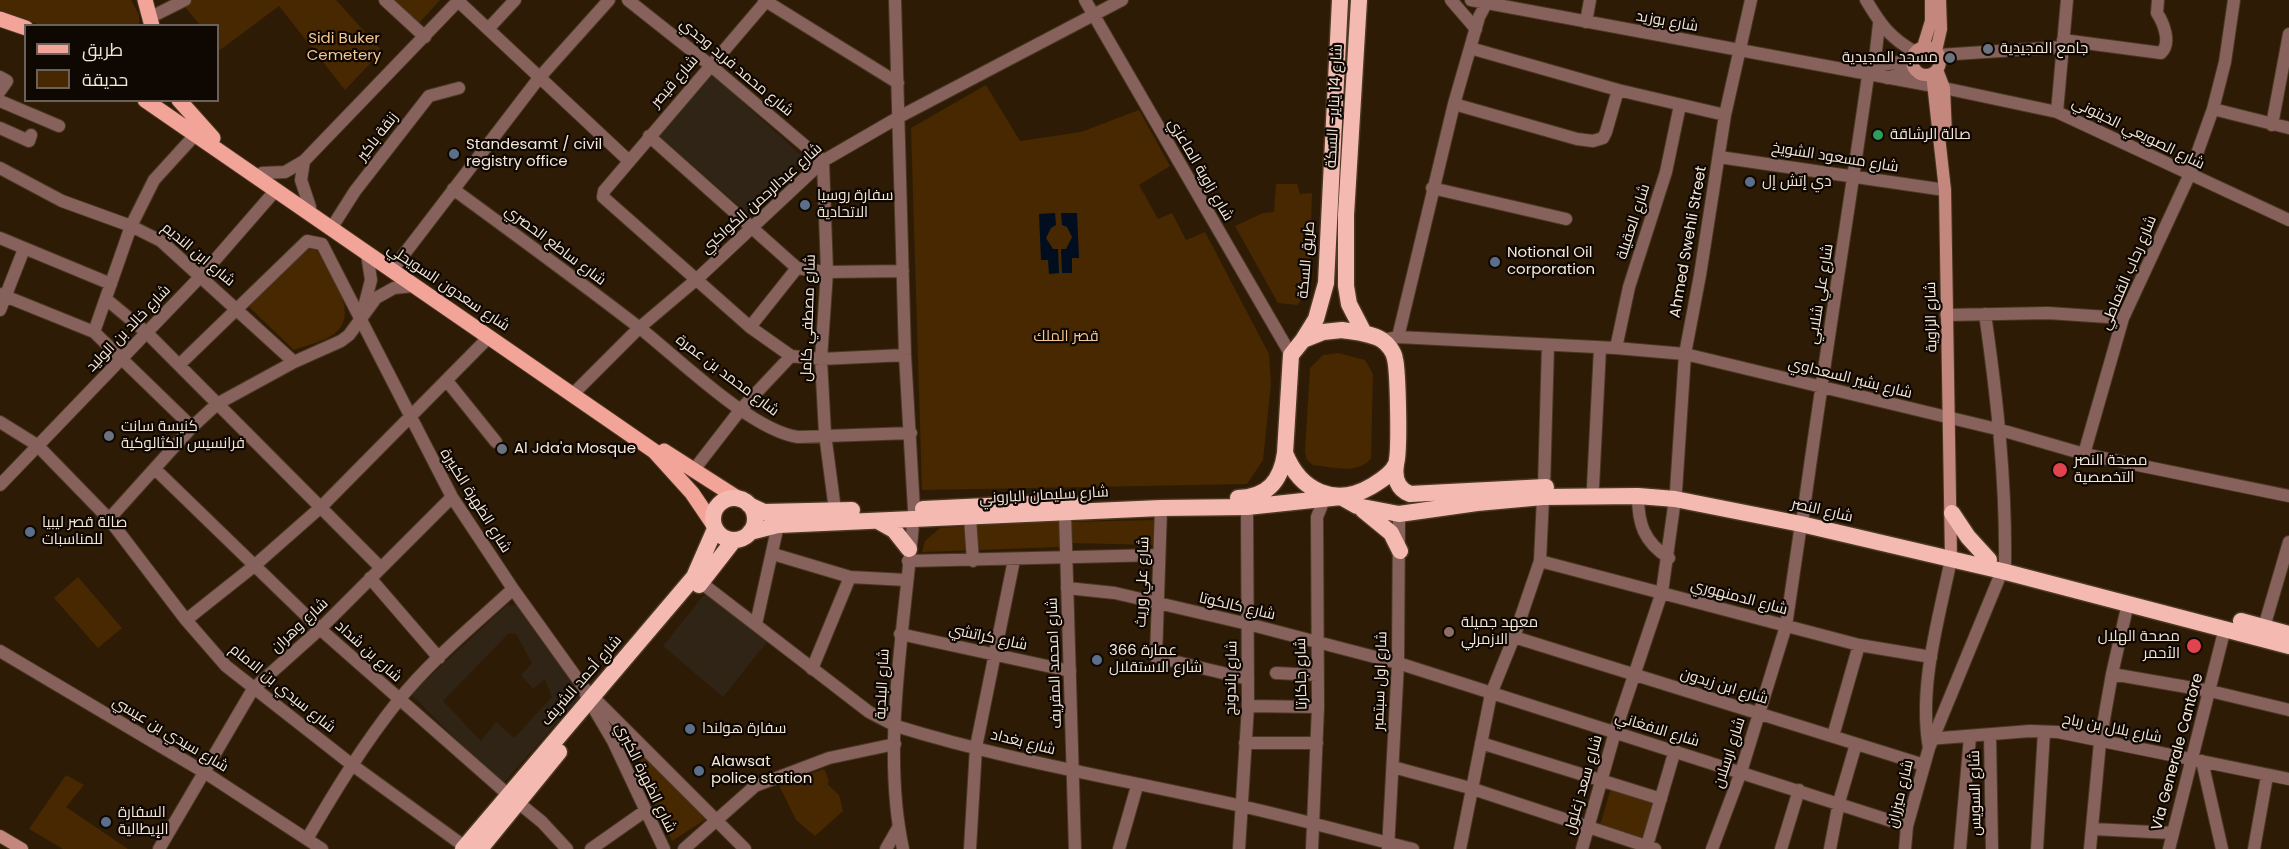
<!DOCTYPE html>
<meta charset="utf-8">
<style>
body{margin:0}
#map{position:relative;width:2289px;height:849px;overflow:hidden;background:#2e1b05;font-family:Poppins,Cairo,sans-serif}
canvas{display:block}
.legend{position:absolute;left:24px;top:24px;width:195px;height:78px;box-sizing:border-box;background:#0f0802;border:2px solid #6b6158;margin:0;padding:8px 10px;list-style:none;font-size:18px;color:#f4e7da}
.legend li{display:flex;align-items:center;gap:12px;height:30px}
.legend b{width:30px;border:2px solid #6b6158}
</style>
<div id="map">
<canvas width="2289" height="849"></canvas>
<ul class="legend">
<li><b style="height:8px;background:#f2a498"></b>طريق</li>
<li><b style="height:16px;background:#482800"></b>حديقة</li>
</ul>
</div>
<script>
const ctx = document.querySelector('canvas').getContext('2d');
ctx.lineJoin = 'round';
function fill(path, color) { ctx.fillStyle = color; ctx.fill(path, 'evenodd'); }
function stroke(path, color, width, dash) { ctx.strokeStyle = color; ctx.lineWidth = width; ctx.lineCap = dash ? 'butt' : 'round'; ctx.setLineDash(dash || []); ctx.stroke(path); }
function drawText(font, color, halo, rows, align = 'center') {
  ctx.font = font + ' Poppins,Cairo,sans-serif'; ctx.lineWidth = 4.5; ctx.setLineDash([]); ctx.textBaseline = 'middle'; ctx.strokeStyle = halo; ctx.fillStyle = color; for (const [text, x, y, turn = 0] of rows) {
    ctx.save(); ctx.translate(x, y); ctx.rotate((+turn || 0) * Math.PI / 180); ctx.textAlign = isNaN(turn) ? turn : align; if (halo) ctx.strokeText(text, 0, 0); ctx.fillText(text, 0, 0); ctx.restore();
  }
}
fill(new Path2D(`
 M711,73L804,158L746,212L657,134Z
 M704,595H710L767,642L723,697L663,646Z
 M507,605L522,606L580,696L502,785L411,694ZM509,633L516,634L532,663L521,675L533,689L545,679L552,697L514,738L496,722L481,741L443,701Z`), '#302416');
fill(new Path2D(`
 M0,0H131L139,15V24L40,25L0,10Z
 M191,0H336L382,51L345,90L279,6L220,50L218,47V26L200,25L184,6Z
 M392,0H440L418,24Z
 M986,85L1020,141L1081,132L1139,110L1170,166L1139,185L1158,219L1172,213L1186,240L1205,232L1269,354L1271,383L1263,460L1247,484L922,490L911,128Z
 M1276,184H1297L1300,194L1312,193L1309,291L1297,305L1278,303L1235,226L1263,213L1274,212Z
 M309,247L317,250C329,273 362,314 334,334C323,342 307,345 294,350L246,304Z
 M1338,353L1365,360L1373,374L1371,459C1355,475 1333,467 1313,465L1307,460L1305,452L1310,368L1323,355Z
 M1058,520L1061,547L922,552L925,541L940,528Z
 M1154,520L1153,545L1072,543V522Z
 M78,577L122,628L98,648L54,598Z
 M646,753L706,819L672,841L636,765Z
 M824,769L829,781L827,784L839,795L843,811L815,836L796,820L779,785Z
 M66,775L84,785L66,807L128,849H63L29,829Z
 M1612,785L1658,800L1646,839L1600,825Z`), '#482800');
fill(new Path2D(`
 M1055,213L1056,225L1051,228L1046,238L1053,249H1058L1059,273L1049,274L1048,260H1041L1039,214Z
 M1061,213H1077L1079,258H1072V273H1062L1061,249H1066L1072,237L1067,227L1062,225Z`), '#000e1f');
const minor = new Path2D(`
 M385,0L425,37
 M457,0L629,161
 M628,0L710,65L823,161L827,272L821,359L825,434L835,510
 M764,0L898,83
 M767,0L604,191L603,197L750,327L791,356L821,359L905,355
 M895,0L905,355L914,510
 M1085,0L1291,355
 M1451,0L1476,29
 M1471,0L1944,88L2057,112L2289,220
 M1866,0C1881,25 1889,37 1915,52
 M151,17L185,0
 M1586,22L1590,0
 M488,29L515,0
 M2063,40L2161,53C2172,43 2163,22 2157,13L2158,0
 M1470,48L1618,90L1725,115
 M1939,55L2062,47
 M1874,68L1879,24
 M1858,69L1912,60
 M0,77L7,81L0,91
 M1887,78L1915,69
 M0,101L59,126
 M1454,104L1577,139L1593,141L1603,138L1606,132L1618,90
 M2213,109L2289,128
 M2057,112L2067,0
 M2272,125L2289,34
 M0,128L29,141L31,135
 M649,136L797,268L827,272L903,271
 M1719,157L1945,190
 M0,168L62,201L131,226L161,241L294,362
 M1432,188L1566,219
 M453,189C516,235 579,281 641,329C679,359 752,431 798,437L911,433
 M334,224L355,191L429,96L459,88
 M0,238L111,284
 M395,266L539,78L609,0
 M0,294L94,332L192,427
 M106,299L147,333L381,568
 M364,307L371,280L367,254
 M0,310L24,249
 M1985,314C1997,398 2006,479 2005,564
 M1946,315L2048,313L2123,318
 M750,327L797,268
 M94,332L131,226L154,180L195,135
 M1398,337L1454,104L1479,17L1488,0
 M1383,340L1398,337L1616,348L1685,354L2001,430L2084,454L2289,496
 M1616,348L1629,287L1666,172L1680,105
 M179,365L307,241L322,244L452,497L513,589L584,688L745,849
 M447,381L496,442
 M576,391L639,328L697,279L823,161L899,117L1122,0
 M0,422L37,445L109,519L186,620L226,666L351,764L468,849
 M2084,454L2123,318L2189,176L2213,109L2225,62L2234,0
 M155,469L320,629L504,791L542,822L567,849
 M693,471L741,409L791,356
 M1544,487L1548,345
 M1593,487L1600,348
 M1676,491L1685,354L1700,275L1725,115L1751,0
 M1638,496C1638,524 1644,542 1669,558
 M1161,508L1156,657L1248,679
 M1803,516C1823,369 1847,223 1868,76
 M970,518L973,561
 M109,519L192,427L217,404L294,362L341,341L349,335L376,298L394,288L413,286
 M773,554L850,577L906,580
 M908,561L1158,555
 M1540,561L1859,645L1931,657
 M370,578L439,658
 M1067,588L1115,593L1248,624L1398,663L1907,826
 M186,620L254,566L321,507L489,337
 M756,624L778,525
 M2264,627L2289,542
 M900,634L1070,671
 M1514,637L1924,765
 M0,651L204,772L322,849
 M812,669L850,577
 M1276,673L1317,675
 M2112,674L2210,691L2289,710
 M586,695L613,741L664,849
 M1248,706L1318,707
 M896,726C1009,761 1126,780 1241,806C1299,819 1356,835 1413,849
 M1833,736L1859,645
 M1990,736L1992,849
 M1928,739L2030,731L2058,732L2289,779
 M1245,743H1317
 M1481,743L1661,799
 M2202,761L2222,849
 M1393,767L1470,788L1655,849
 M2093,829L2172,833
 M307,839C335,791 363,745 398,701C431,660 474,625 513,589
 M159,849L253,689L320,629L452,497
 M591,849L645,811
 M684,849L755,786L829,758L895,744
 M886,849L898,828
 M970,849L976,747L1014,560
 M1119,849L1137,786
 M1239,849L1248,706L1247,507
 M1312,849L1318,707L1317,517L1324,500
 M1388,849L1398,663L1399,514
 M1460,849L1491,694L1514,637L1540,561L1543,497
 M1582,849L1615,732L1662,592L1675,499
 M1646,849L1675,750
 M1712,849L1741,772L1786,626L1801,524
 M1781,849L1799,790
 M1830,849L1839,802L1856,744
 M1960,849L1970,737
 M2037,849L2044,732
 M2090,849L2100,742L2112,674L2128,603
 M2169,849L2225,628
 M2254,849L2267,776`);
const tertiary = new Path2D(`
 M304,161L301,180L310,207
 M262,173L285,172L304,161L459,0
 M0,485L201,276L275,191
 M1065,513L1075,849
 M695,578L869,712L896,726
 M1929,748C1918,686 1939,619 1951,559
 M903,849C880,744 907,616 914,510
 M1905,849L1907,826L1929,748L2002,571`);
const secondary = new Path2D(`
 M1923,47L1931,21V0
 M1912 61a14 14 0 1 1 28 0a14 14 0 1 1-28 0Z
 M1936,51L1941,29L1940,0
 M1937,70L1944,88L1946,134
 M1932,74L1945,190L1951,559
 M0,836L22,849`);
const primary = new Path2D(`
 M145,0L152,26
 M0,19L26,28
 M145,100L654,451L692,493L713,524
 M179,100L213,138
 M664,451L739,499`);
const trunk = new Path2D(`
 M1359,0L1346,215V286L1349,304L1364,333
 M1342,330C1355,332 1371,333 1382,340C1388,344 1394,352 1395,359C1398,372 1400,453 1396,464C1392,474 1380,481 1372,486C1335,508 1300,491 1285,453L1291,355L1303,340L1323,332Z
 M1303,340L1316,319L1326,283L1340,0
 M1396,465C1394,477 1397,489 1410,494L1546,487
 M1341,497L1357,506L1399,514L1477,503L1543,497L1638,496L1675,499L1801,524L2002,571L2289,646
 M1238,498C1268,497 1281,481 1285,453
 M713 519a21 21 0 1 1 42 0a21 21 0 1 1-42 0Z
 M749,505L764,512L852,510
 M923,509L1071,502
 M1363,510L1391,533L1400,551
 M1952,513L1968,537L1989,560
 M878,521L894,530L909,549
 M750,532L778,525L1161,508L1247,507L1341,497
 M699,585L734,540
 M2241,621L2289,634
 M463,849L694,577L715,529
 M480,849L559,752`);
stroke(minor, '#4a3823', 14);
stroke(tertiary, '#4a3823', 14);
stroke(secondary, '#4a3823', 14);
stroke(primary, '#4a3823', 17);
stroke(trunk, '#4a3823', 19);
stroke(minor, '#87625c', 12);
stroke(tertiary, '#87625c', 12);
stroke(secondary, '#c3877e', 12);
stroke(primary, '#f2a498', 15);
stroke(trunk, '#f4bab1', 16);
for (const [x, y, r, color] of [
 [1988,49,6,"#6b7280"],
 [1950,58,6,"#6b7280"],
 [1878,135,6,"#2e9e5b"],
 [454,154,6,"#5c6f8a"],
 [1750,182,6,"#5c6f8a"],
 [805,205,6,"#5c6f8a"],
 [1495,262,6,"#5c6f8a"],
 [109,436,6,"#6b7280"],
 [502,449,6,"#6b7280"],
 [2060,470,8,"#e0444e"],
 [30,532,6,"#5c6f8a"],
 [1449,632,6,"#8d6e63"],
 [2194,646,8,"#e0444e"],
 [1097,660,6,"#5c6f8a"],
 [690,729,6,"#5c6f8a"],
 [699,771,6,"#5c6f8a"],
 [106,822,6,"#5c6f8a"]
]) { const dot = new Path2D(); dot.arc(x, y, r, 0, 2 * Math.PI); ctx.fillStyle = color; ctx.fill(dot); stroke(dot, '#0f0802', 2); }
drawText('15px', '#f4e7da', '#0f0802', [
 ["شارع بوزيد",1667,22,10],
 ["شارع محمد فريد وجدي",736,68,40],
 ["شارع قيصر",675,82,-49],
 ["شارع 14 يناير- السكة",1335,106,-87],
 ["شارع الصويعي الخيتوني",2138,134,26],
 ["زنقة باكير",378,137,-52],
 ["شارع مسعود الشويخ",1835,158,9],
 ["شارع زاوية الماعزي",1200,170,60],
 ["شارع عبدالرحمن الكواكبي",762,199,-42],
 ["شارع العقيلة",1634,222,-72],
 ["Ahmed Swehli Street",1689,242,-80],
 ["شارع ساطع الحصري",555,246,37],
 ["شارع ابن النديم",198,255,40],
 ["طريق السكة",1307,260,-85],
 ["شارع رحاب القماطي",2129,273,-67],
 ["شارع سعدون السويحلي",448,288,34],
 ["شارع علي شلابي",1821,294,-81],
 ["شارع الزاوية",1932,317,-91],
 ["شارع مصطفي كامل",809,318,-88],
 ["شارع خالد بن الوليد",129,329,-46],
 ["شارع محمد بن عمرة",727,376,37],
 ["شارع بشير السعداوي",1850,379,14],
 ["شارع سليمان الباروني",1044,496,-3],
 ["شارع الظهرة الكبيرة",475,501,58],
 ["شارع النصر",1822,511,13],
 ["شارع علي وريث",1143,582,-88],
 ["شارع الدمنهوري",1739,598,15],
 ["شارع كالكوتا",1237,607,13],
 ["شارع وهران",300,626,-43],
 ["شارع كراتشي",988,638,12],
 ["شارع بن شداد",368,652,42],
 ["شارع امحمد المقريف",1055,663,-92],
 ["شارع جاكارتا",1302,674,-91],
 ["شارع باندونج",1232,678,-89],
 ["شارع أحمد الشريف",582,681,-49],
 ["شارع اول سبتمبر",1381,681,-88],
 ["شارع البلدية",883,684,-87],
 ["شارع ابن زيدون",1724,687,17],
 ["شارع سيدي بن الامام",282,689,39],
 ["شارع بلال بن رباح",2112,729,11],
 ["شارع الافغاني",1657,730,17],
 ["شارع سيدي بن عيسي",170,735,31],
 ["شارع بغداد",1023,743,14],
 ["Via Generale Cantore",2178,752,-75],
 ["شارع ارسلان",1730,753,-72],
 ["شارع الظهرة الكبري",645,778,64],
 ["شارع سعد زغلول",1584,785,-74],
 ["شارع السويس",1976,793,-91],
 ["شارع ميزران",1901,794,-76]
]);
drawText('15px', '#f6c694', '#0f0802', [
 ["Sidi Buker",344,39],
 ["Cemetery",344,56],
 ["قصر الملك",1066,337]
]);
drawText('15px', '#f4e7da', '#0f0802', [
 ["جامع المجيدية",2000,49],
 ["مسجد المجيدية",1938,58,"right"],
 ["صالة الرشاقة",1890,135],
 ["Standesamt / civil",466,145],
 ["registry office",466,162],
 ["دي إتش إل",1762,182],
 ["سفارة روسيا",817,196],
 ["الاتحادية",817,213],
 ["Notional Oil",1507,253],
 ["corporation",1507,270],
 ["كنيسة سانت",121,427],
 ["فرانسيس الكثالوكية",121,444],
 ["Al Jda'a Mosque",514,449],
 ["مصحة النصر",2074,461],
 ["التخصصية",2074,478],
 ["صالة قصر ليبيا",42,523],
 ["للمناسبات",42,540],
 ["معهد جميلة",1461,623],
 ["الازمرلي",1461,640],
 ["مصحة الهلال",2180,637,"right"],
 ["الأحمر",2180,654,"right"],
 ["عمارة 366",1109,651],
 ["شارع الاستقلال",1109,668],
 ["سفارة هولندا",702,729],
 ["Alawsat",711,762],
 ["police station",711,779],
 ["السفارة",118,813],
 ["الإيطالية",118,830]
], 'left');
</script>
